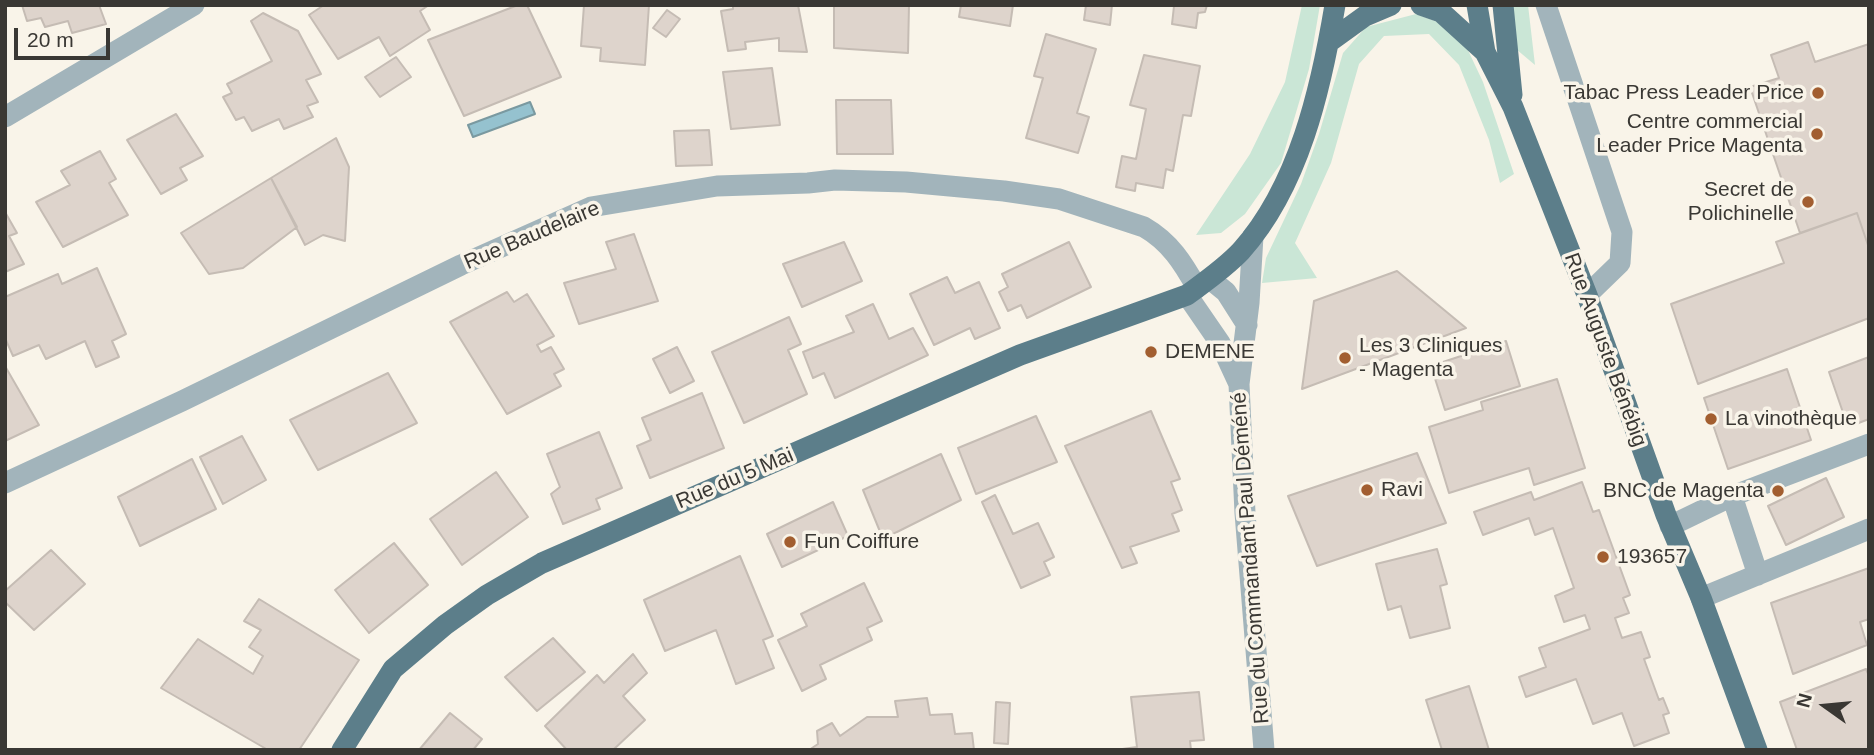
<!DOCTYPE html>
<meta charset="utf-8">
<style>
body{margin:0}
#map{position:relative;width:1874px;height:755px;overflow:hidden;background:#f9f4e9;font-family:Arial,sans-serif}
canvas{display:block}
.frame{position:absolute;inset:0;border:7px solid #3a3834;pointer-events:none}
.north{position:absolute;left:1790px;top:671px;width:70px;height:70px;-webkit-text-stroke:5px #f9f4e9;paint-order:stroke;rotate:285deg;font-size:19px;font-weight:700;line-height:28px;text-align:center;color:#3a3834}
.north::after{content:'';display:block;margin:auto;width:24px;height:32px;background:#3a3834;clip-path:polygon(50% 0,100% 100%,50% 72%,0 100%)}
.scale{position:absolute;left:14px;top:28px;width:96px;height:32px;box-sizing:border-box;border:4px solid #3a3834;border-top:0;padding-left:9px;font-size:21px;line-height:24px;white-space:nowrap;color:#3a3834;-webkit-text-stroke:5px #f9f4e9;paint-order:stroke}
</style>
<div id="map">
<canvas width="1874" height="755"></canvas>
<div class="frame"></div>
<div class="north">N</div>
<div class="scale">20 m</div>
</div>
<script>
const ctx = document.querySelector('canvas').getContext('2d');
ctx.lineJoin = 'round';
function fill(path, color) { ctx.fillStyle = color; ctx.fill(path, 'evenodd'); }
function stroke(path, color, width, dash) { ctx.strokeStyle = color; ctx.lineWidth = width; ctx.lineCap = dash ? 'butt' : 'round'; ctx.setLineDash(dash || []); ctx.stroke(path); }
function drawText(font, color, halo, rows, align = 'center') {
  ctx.font = font + ' Arial,sans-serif'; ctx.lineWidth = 7; ctx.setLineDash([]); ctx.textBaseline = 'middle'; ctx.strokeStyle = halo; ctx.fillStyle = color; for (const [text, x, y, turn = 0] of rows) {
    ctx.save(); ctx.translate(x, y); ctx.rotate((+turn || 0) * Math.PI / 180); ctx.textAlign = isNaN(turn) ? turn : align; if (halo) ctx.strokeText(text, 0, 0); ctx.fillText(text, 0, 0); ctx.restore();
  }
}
fill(new Path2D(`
 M1302,5H1320L1309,69L1281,163L1245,214L1221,233L1196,235L1250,154L1285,82Z
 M1511,5H1528L1535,65L1516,49Z
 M1416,14L1443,24L1466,46L1483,82L1514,174L1500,183L1489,140L1459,65L1429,34L1384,36L1359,64L1331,163L1295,243L1317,278L1262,283L1266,258L1301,184L1319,134L1343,53L1366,27Z`), '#cae6d6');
const water = new Path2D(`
 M530,102L535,114L473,137L468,125Z`);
fill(water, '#95c2cf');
stroke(water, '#7a99a0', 2);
const building = new Path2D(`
 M22,5H99L106,24L72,33L68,21L45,27L41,18L27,21Z
 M324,5H429L420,11L430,30L390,56L379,37L338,59L309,15Z
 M518,5H527L561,77L464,116L428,40Z
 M584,5H649L645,65L600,61L601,48L581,46Z
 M733,5H798L807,52L779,51V38L745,42L746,49L728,51L721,11L733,9Z
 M834,5H909L908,53L834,48Z
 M961,5H1013L1010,26L959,17Z
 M1086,5H1112L1110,25L1084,20Z
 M1169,5H1207L1205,12L1198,13L1196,28L1172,24L1174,6Z
 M667,10L680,19L666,37L653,28Z
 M263,13L298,31L321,74L306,80L318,102L307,106L313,117L284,129L279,119L252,131L244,117L236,120L223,97L232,93L227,84L272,61L251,21Z
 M1046,34L1096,49L1077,113L1089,117L1078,153L1026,138L1043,78L1034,76Z
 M1808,42L1815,62L1869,44V248L1857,213L1800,233L1750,87L1779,78L1771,55Z
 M1144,55L1200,66L1191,116L1183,115L1173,171L1166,169L1163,188L1136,183L1135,191L1116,187L1122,156L1136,159L1146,109L1130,105Z
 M396,57L411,77L380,97L365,77Z
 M772,68L780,125L731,129L723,72Z
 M836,100H891L893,154H837Z
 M176,114L203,156L180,168L187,180L161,194L127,140Z
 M709,130L712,165L676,166L674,131Z
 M336,138L349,167L345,241L323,235L305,245L271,178Z
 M100,151L116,179L109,183L128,215L63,247L36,202L70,185L61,171Z
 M271,178L297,227L243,268L209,274L181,233Z
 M5,212L17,233L9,236L24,264L5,272Z
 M1857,213L1869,248V318L1698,384L1671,304L1784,263L1776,242Z
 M634,234L658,301L579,324L564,283L616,269L606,242Z
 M844,242L862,281L802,307L783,264Z
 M1069,242L1091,287L1027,318L1021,305L1008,311L999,292L1008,287L1002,274Z
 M97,268L126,334L112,341L119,357L96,367L85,341L46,359L39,345L13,356L5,338V297L58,274L62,284Z
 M1397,271L1466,328L1302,389L1314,301Z
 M947,277L955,293L979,282L1000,328L975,339L970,328L934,345L910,294Z
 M507,292L514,302L527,294L554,336L537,345L541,352L551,347L564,369L554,374L561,386L507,414L450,322Z
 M873,304L889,339L913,328L928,355L835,398L824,373L813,378L803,352L854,332L846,316Z
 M789,317L801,344L788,350L807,394L744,423L712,352Z
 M1506,341L1520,386L1445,410L1431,366Z
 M677,347L694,381L670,393L653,359Z
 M1869,357V419L1848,427L1829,372Z
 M5,366L39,425L5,441Z
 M1787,369L1811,440L1728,469L1704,398Z
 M388,373L417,423L318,470L290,420Z
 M1557,379L1585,468L1534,485L1529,468L1449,493L1429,427L1483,410L1481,402Z
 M702,393L724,448L650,478L637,446L651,440L642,418Z
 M1151,411L1180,479L1171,482L1182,510L1172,514L1179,531L1130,547L1137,563L1122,568L1065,446Z
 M1036,416L1057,462L976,494L958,448Z
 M599,432L622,488L596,499L600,509L563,524L551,494L560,487L547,454Z
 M242,436L266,480L223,504L200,457Z
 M1417,453L1446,523L1317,566L1288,496Z
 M941,454L961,500L883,539L863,490Z
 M192,459L216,509L140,546L118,497Z
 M496,472L528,517L462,565L430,519Z
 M1826,478L1844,517L1786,545L1768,506Z
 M1582,482L1593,512L1599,510L1630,595L1623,598L1629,613L1615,618L1622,638L1641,632L1650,657L1644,659L1659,700L1663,698L1669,713L1663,715L1669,733L1634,746L1622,713L1593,724L1576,679L1526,697L1519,677L1546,667L1539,648L1590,629L1585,615L1564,622L1555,596L1574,588L1553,528L1535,535L1529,518L1483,535L1474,512L1531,492L1534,500Z
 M995,495L1013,534L1038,523L1054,557L1044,562L1050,575L1021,588L982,502Z
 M833,502L848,536L782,567L767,534Z
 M394,543L428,585L369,633L335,590Z
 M1437,549L1447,584L1440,586L1450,628L1410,638L1401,606L1388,610L1376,564Z
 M51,550L85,584L34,630L5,602V591Z
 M740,556L773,636L763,640L774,668L736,684L716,630L665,651L644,600Z
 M1869,568V619L1860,622L1867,645L1793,674L1771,603Z
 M864,583L882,621L867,628L872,640L820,665L826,679L802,691L778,640L807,626L801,614Z
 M259,599L359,660L299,750H268L161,688L198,639L253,674L263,656L249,647L261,630L244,621Z
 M553,638L585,672L537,711L505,677Z
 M633,654L647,673L623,696L645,720L613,750H567L545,726L597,675L604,683Z
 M1866,669L1869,676V750H1797L1780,702Z
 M1469,686L1489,750H1442L1426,700Z
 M1199,692L1204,740L1190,741L1191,750H1115L1137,747L1131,697Z
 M927,698L930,715L952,714L955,734L972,733L974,750H809L818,744L817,731L832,723L840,736L867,717H898L895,701Z
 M996,702L1010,703L1008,744L994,743Z
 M450,713L482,739L473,750H419Z`);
fill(building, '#ded4cc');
stroke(building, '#c5bcb4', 2);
stroke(new Path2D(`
 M1546,5L1622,232L1620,263L1587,295
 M5,117L194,5
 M1253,236L1249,303L1239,384L1245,513L1264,750
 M1210,279L1226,292L1247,325
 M1187,295L1220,343L1239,384
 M5,483L182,401L461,265L591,207L717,186L808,183L835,180L906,182L1004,191L1059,199L1144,227C1170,242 1183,263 1197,288
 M1732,496L1758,575
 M1670,526L1732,496L1869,444
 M1701,598L1869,529`), '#a2b4bb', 21);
stroke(new Path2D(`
 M1421,5L1441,12L1485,52
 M1477,5L1485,52L1513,107L1587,295L1666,515L1701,598L1757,750
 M1503,5L1512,95
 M1329,42L1365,16L1391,5
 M342,750L393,669L445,625L487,595L542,563L1020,355L1187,295C1206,281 1225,268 1241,251C1299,186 1321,89 1335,5`), '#5c7e8a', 21);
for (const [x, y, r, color] of [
 [1818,93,7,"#a25e30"],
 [1817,134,7,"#a25e30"],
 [1808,202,7,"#a25e30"],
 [1151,352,7,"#a25e30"],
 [1345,358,7,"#a25e30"],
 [1711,419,7,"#a25e30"],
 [1367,490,7,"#a25e30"],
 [1778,491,7,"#a25e30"],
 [790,542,7,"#a25e30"],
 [1603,557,7,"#a25e30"]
]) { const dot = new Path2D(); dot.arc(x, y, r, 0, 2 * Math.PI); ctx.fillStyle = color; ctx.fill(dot); stroke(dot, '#f9f4e9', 2.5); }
drawText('21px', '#3a3834', '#f9f4e9', [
 ["Tabac Press Leader Price",1804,93,"right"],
 ["Centre commercial",1803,122,"right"],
 ["Leader Price Magenta",1803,146,"right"],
 ["Secret de",1794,190,"right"],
 ["Polichinelle",1794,214,"right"],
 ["Les 3 Cliniques",1359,346],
 ["- Magenta",1359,370],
 ["DEMENE",1165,352],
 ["La vinothèque",1725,419],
 ["Ravi",1381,490],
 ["BNC de Magenta",1764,491,"right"],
 ["Fun Coiffure",804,542],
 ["193657",1617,557]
], 'left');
drawText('21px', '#3a3834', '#f9f4e9', [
 ["Rue Baudelaire",532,236,-23],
 ["Rue Auguste Bénébig",1605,350,70],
 ["Rue du 5 Mai",735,479,-23],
 ["Rue du Commandant Paul Déméné",1251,558,-94]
]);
</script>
